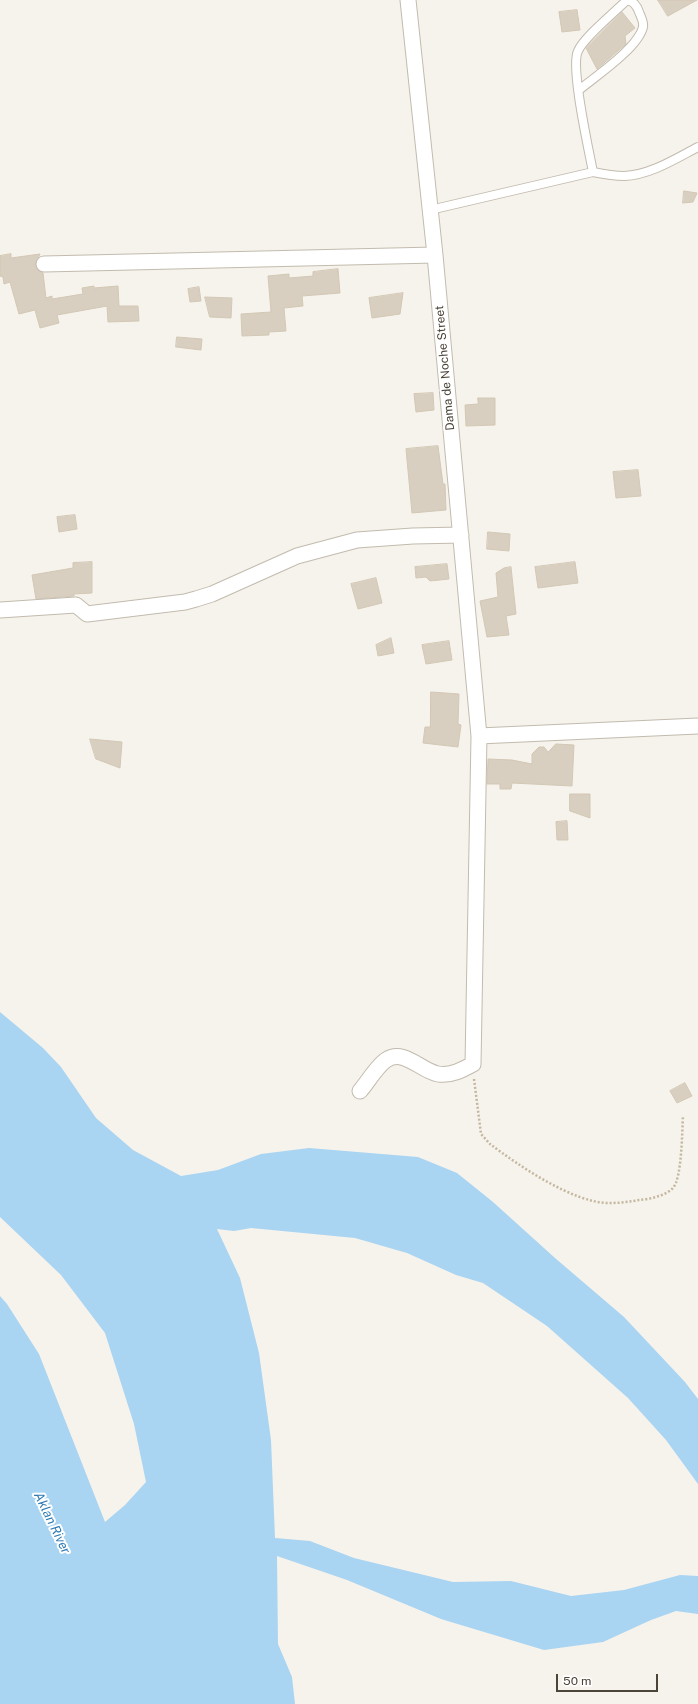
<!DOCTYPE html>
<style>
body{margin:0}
#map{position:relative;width:698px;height:1704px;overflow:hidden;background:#f6f3ec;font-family:"Public Sans",sans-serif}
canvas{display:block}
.scale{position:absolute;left:556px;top:1674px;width:102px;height:18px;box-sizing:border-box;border:2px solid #4b4439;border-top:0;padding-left:5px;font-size:12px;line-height:14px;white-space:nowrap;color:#4b4439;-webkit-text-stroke:3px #fff;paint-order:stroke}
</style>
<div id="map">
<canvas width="698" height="1704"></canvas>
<div class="scale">50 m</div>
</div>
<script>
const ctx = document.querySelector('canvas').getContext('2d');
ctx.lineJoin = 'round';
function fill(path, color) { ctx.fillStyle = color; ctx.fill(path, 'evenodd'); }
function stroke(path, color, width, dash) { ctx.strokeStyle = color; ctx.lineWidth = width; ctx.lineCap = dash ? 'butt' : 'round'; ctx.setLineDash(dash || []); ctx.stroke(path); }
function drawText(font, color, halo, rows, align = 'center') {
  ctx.font = font + ' "Public Sans",sans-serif'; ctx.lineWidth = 4; ctx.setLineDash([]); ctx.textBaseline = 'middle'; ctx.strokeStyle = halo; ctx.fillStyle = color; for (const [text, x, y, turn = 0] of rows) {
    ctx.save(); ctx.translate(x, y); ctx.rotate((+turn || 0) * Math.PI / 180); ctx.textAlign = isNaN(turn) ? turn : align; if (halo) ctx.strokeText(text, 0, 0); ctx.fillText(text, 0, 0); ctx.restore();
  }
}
fill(new Path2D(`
 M0,1012L43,1048L61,1067L96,1118L133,1150L181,1176L218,1170L261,1154L309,1148L418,1157L457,1173L493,1202L555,1258L624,1317L685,1382L698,1399V1484L666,1440L628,1398L547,1326L483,1283L456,1275L407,1253L355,1238L251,1228L234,1231L217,1229L240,1278L259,1353L271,1440L275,1538L310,1541L354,1558L453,1582L511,1581L571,1596L624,1590L680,1575L698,1576V1614L676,1611L651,1620L603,1642L544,1650L441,1619L347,1580L277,1556L278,1644L292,1677L295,1704H0V1296L7,1304L39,1354L105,1522L125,1505L146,1482L134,1424L105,1333L61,1275L0,1217Z`), '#a9d4f2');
const building = new Path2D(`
 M658,0H697L668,16Z
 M577,10L580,30L562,32L559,12Z
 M622,12L635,28L625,36L626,44L597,69L586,48Z
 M684,191L697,193L693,202L683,203Z
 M11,254V258L40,254L35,265L37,269L43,273L46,298L52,296V299L83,294L82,288L94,286V288L118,286L119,306H138L139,321L108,322L107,306L57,315L59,323L40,328L35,310L19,314L10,282L4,284L3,277L0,276V256Z
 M338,269L340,293L302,296L303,306L284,308L286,331L269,332V335L242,336L241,314L271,312L268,276L289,274V278L313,276V272Z
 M199,287L201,301L190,302L188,289Z
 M403,293L400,314L372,318L369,298Z
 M205,297L232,298L231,318L210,317Z
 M177,337L202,339L201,350L176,347Z
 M433,393L434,410L416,412L414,394Z
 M478,398H495V425L466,426L465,405L478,404Z
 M438,446L443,484H445L446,510L412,513L406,449Z
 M638,470L641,496L616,498L613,472Z
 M75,515L77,529L59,532L57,517Z
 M488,532L510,534L509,551L487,549Z
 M92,562V593L74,594V596L36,599L32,575L73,568V563Z
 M575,562L578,583L538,588L535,567Z
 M447,564L449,579L430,581L426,577L416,578L415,567Z
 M511,567L516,614L506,616L509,635L487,637L480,601L498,597L496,573L504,568Z
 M376,578L382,603L358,609L351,584Z
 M391,638L394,653L378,656L376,645Z
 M449,641L452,660L426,664L422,645Z
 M431,692L459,694L458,724L461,725L458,747L423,743L425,727H430Z
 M90,739L122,742L120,768L96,759Z
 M556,744L574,745L572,786L512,783L511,789H500V784H487L488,759L512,760L532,764V754L539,747H544L548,752Z
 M570,794H590V818L570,811Z
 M567,821L568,840H557L556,822Z
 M685,1083L692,1096L677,1103L670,1091Z`);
fill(building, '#d8cfc1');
stroke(building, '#d3c7b4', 1);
const lane = new Path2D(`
 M593,172C603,174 614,176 624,176C650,175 675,159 698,147
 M430,210L593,172C589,151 570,67 578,51C584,37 615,12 627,0C634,1 637,6 639,12C641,17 644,22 643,27C638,48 596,76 579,90`);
const street = new Path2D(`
 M44,264L435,255
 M0,610L76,605L87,614L185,602L196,599L212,594L297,556L357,540L413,536L461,535
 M479,736L698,726
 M360,1091C367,1083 377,1066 386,1060C404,1048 421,1071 438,1074C451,1076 462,1070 473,1064L479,736L435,255L408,0`);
stroke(lane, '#c2bbae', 10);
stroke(street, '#c2bbae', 17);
stroke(new Path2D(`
 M474,1079L481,1134L490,1144C518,1165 573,1203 609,1203C619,1203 629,1202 639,1200C650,1199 665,1196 673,1188C682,1178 682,1131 683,1116`), '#c4b79f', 2.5, [2, 2]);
stroke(lane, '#fff', 8);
stroke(street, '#fff', 15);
drawText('12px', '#4b4439', '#fff', [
 ["Dama de Noche Street",445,368,-95]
]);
drawText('italic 13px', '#2e7ab2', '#fff', [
 ["Aklan River",52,1523,64]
]);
</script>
